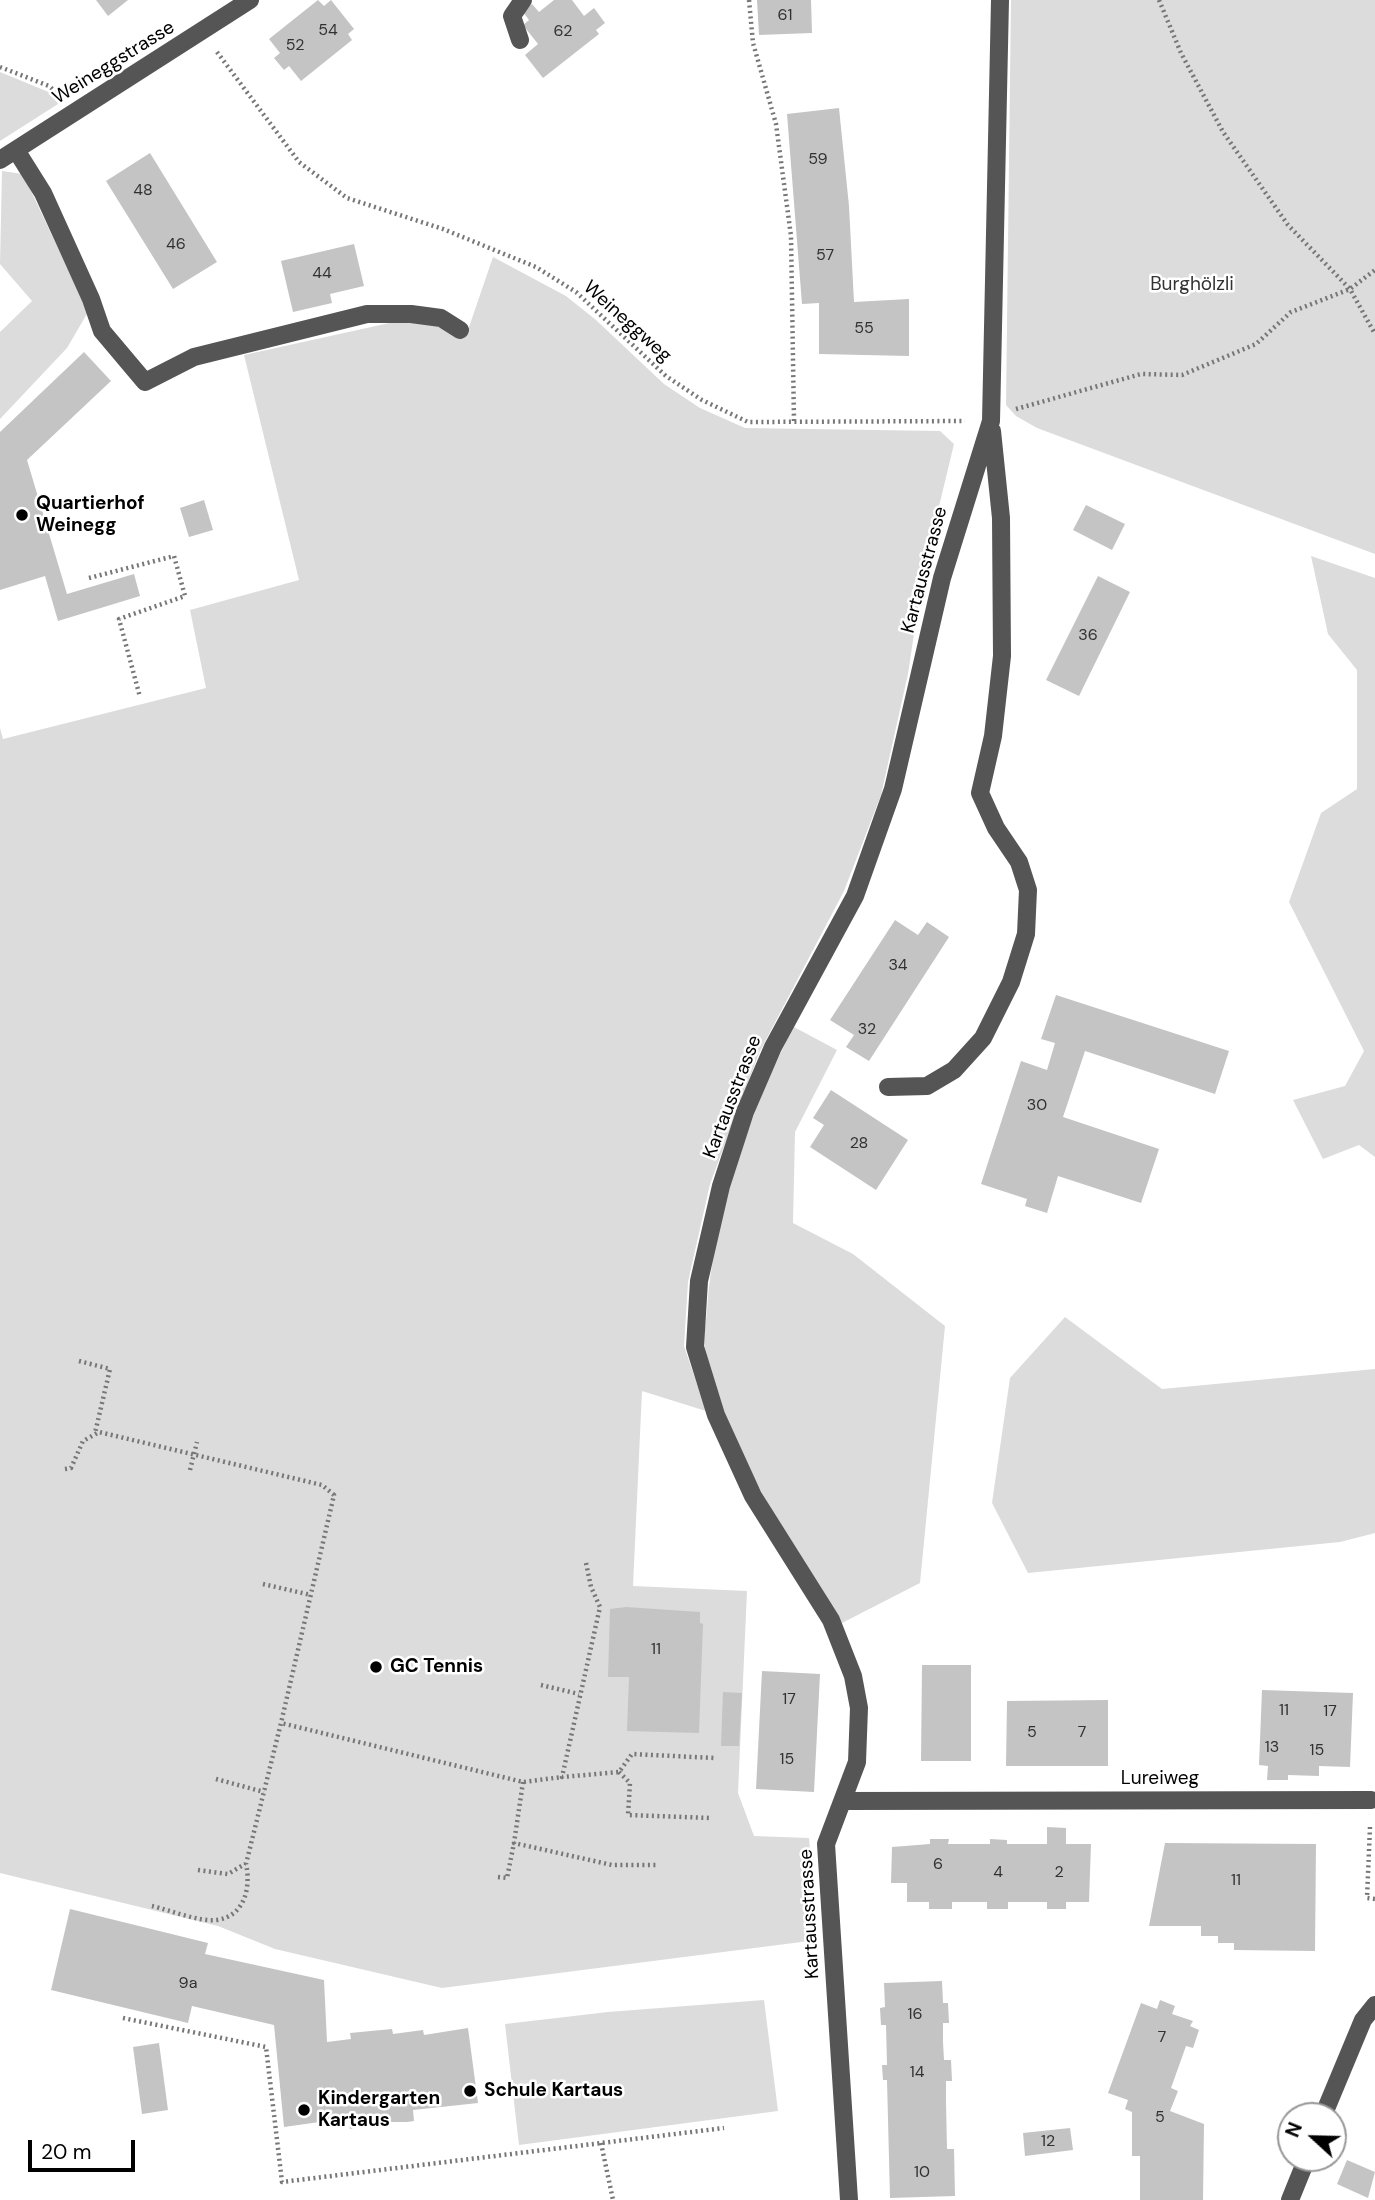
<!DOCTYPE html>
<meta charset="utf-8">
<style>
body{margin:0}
#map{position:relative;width:1375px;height:2200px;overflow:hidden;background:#fff;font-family:"DM Sans",sans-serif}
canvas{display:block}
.north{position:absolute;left:1277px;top:2102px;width:70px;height:70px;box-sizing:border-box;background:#fff;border:2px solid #999;border-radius:50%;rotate:292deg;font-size:19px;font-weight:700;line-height:28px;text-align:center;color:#000}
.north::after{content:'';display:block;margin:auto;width:24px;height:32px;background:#000;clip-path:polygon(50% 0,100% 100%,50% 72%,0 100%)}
.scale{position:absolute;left:28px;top:2140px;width:107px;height:32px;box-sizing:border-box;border:4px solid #000;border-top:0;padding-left:9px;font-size:21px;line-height:24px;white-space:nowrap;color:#000;-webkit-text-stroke:5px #fff;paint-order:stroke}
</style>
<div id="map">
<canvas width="1375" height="2200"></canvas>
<div class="north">N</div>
<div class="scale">20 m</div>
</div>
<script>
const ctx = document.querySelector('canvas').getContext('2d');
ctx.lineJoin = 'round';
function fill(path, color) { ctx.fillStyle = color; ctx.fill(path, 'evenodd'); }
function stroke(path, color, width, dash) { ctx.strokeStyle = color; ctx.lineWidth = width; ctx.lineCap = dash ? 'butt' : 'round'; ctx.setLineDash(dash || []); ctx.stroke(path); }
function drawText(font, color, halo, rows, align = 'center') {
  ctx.font = font + ' "DM Sans",sans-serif'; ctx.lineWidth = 5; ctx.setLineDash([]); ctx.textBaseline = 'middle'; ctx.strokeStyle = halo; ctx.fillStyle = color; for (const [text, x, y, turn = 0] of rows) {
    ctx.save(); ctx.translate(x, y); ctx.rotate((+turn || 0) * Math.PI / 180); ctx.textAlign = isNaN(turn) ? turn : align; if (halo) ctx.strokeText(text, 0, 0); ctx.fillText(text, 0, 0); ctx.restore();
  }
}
fill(new Path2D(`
 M1011,0H1375V554L1037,428L1016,416L1006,405Z
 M0,72L51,93L58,104L0,141Z
 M2,171L23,174L88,312L67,348L0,419V332L32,301L0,264Z
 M493,257L566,296L596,320L664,384L700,408L745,428L940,431L954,444L923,573L908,674L881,795L844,891L759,1053L710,1184L688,1282L684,1346L706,1411L642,1391L633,1586L747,1591L738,1793L754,1836L809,1838L817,1940L442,1988L275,1949L218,1926L0,1873V728L3,739L206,688L190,610L299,580L244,355L403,320L430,322L459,337L468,330Z
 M1311,556L1375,578V1157L1359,1145L1323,1159L1293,1100L1345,1086L1364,1051L1289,902L1321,813L1357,789V670L1328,634Z
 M794,1027L837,1050L795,1132L793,1223L853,1254L945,1326L920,1583L842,1623C796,1548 716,1435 705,1348C703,1336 706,1323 707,1311C712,1222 751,1105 794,1027Z
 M1065,1317L1162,1389L1375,1369V1533L1340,1542L1028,1573L992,1503L1010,1378Z
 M764,2000L778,2111L519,2145L505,2024L608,2012Z`), '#dcdcdc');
fill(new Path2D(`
 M96,0H128L108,16Z
 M318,0L324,6L331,0L354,29L348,34L352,40L301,81L289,66L284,70L274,58L280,53L269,39Z
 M554,0H572L584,16L594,8L605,23L596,30L599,34L543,78L525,55L538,44L523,25L529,20L523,12L532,4L539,12Z
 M757,0H811L812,33L759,35Z
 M839,108L849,206L854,302L909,299V356L819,354V303L802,304L787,114Z
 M150,153L217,262L173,289L106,181Z
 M354,244L364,286L330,294L332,303L293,312L281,261Z
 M84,352L111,381L27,460L67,594L134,574L140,596L58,621L45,576L0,590V432Z
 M204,500L213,530L189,537L180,508Z
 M1086,505L1125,524L1112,550L1073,530Z
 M1098,576L1130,592L1079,696L1046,680Z
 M895,920L918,935L927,922L949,937L869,1061L846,1047L854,1035L830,1020Z
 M1056,995L1229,1051L1215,1094L1085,1051L1063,1117L1159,1149L1141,1203L1058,1176L1047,1213L1025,1206L1027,1199L981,1184L1021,1061L1047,1070L1055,1043L1041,1039Z
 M831,1090L908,1140L876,1190L810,1147L824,1125L813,1118Z
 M626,1607L700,1612V1623L703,1624L699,1733L627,1731L629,1677H608L610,1609Z
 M922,1665H971V1761H921Z
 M762,1671L820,1674L814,1792L756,1789Z
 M1262,1690L1353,1693L1350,1767L1319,1766V1776L1288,1775V1780H1267L1268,1766L1259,1765Z
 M723,1692L742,1693L739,1746H721Z
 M1108,1700V1766H1006L1007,1701Z
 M1047,1827L1066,1828V1844H1091L1089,1902H1066V1909H1047V1902H1008V1909H987V1902H952V1909H929V1902H907V1883H891L892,1847L930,1844V1839H949L948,1844H990V1839L1007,1840V1844H1047Z
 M1165,1843L1316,1844L1315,1951L1234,1950V1943H1218V1936H1201V1926H1149Z
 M70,1909L208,1943L205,1954L324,1980L327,2042L351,2039L350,2033L392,2029L393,2034L423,2030L424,2035L468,2028L478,2103L413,2110L414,2121L407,2122H377L350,2129L348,2118L284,2127L274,2025L192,2006L188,2023L51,1990Z
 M942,1981L943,2003H948L949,2023H943V2042L944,2060H951L952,2081H946V2102L947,2149H954L955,2196L890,2198L887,2080H883L882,2065H887L886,2025H881L880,2008L885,2007L884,1983Z
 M1160,2000L1175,2006L1172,2014L1193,2021L1190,2026L1199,2030L1193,2048L1186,2046L1171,2088L1178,2091L1170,2111L1204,2124L1203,2200H1140V2156H1132V2112L1125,2109L1128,2100L1108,2093L1141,2003L1157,2009Z
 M159,2043L168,2110L142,2114L133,2047Z
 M1070,2128L1073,2150L1025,2156L1023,2133Z
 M1347,2160L1375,2172L1368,2198L1337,2184Z`), '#c4c4c4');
stroke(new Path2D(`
 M749,0L753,43L776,124L791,236L794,422
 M1159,0L1181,53L1223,132L1288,225L1350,289L1375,334
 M217,52L299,162L347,198L443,229L536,267L576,292L666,376L702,400L748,422L965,421
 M0,67L49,86L56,92
 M1016,409L1141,374L1182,375L1256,344L1291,312L1350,289L1375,270
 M89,578L174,556L185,596L119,619L140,697
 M79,1361L110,1369L95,1433
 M65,1469L71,1468L83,1441L99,1432L322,1485L334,1495L281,1723
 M190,1470L197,1442
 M586,1563L591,1587L600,1607L562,1777L619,1772L632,1754L714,1758
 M263,1584L311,1595
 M541,1685L579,1694
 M619,1772L630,1783L628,1815L711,1818
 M216,1779L264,1792
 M523,1782L514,1843L612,1865H656
 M1370,1827L1367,1898L1375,1899
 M198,1870L228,1874L245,1864
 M498,1877L507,1878L514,1843
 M152,1906C170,1910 198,1922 217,1920C245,1916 251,1887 246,1864L281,1723L523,1782L562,1777
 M123,2018L266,2047L282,2182L724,2128
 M601,2143L613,2200`), '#777', 4.5, [2, 3.5]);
stroke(new Path2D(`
 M520,40L512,16L523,0
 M16,150L43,193L91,299L102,331L145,382L194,357L367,314H411L441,318L460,330
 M0,160L250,0
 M888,1087L927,1086L954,1070L983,1038L1011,982L1026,934L1028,890L1019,862L996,828L980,793L993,736L1002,656L1001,518L992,431
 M843,1801L1371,1800
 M1323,2116L1363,2020L1375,2005
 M849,2200L826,1844L857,1762L859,1708L853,1676L831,1620L753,1496L716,1415L695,1347L699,1281L721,1186L745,1112L773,1047L855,896L893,789L942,578L991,421L1000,0
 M1290,2200L1307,2158`), '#555', 18);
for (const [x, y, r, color] of [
 [22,515,7,"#000"],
 [376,1667,7,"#000"],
 [470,2091,7,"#000"],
 [304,2110,7,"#000"]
]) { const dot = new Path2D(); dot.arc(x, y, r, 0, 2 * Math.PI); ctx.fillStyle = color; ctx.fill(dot); stroke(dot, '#fff', 2.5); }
drawText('16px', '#313131', null, [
 ["61",785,16],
 ["54",328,31],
 ["62",563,32],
 ["52",295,46],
 ["59",818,160],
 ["48",143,191],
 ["46",176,245],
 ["57",825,256],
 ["44",322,274],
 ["55",864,329],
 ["36",1088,636],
 ["34",898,966],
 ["32",867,1030],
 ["30",1037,1106],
 ["28",859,1144],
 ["11",656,1650],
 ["17",789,1700],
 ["11",1284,1711],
 ["17",1330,1712],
 ["5",1032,1733],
 ["7",1082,1733],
 ["13",1272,1748],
 ["15",1317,1751],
 ["15",787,1760],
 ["6",938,1865],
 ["4",998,1873],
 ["2",1059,1873],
 ["11",1236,1881],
 ["9a",188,1984],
 ["16",915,2015],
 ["7",1162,2038],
 ["14",917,2073],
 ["5",1160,2118],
 ["12",1048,2142],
 ["10",922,2173]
]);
drawText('19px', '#000', '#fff', [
 ["Weineggstrasse",114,63,-32],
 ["Weineggweg",627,322,42],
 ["Kartausstrasse",925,570,-75],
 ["Kartausstrasse",733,1097,-69],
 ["Lureiweg",1160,1779],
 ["Kartausstrasse",810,1914,-93]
]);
drawText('19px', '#333', '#fff', [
 ["Burghölzli",1192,285]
]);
drawText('bold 19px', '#000', '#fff', [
 ["Quartierhof",36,504],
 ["Weinegg",36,526],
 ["GC Tennis",390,1667],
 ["Schule Kartaus",484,2091],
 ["Kindergarten",318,2099],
 ["Kartaus",318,2121]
], 'left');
</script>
